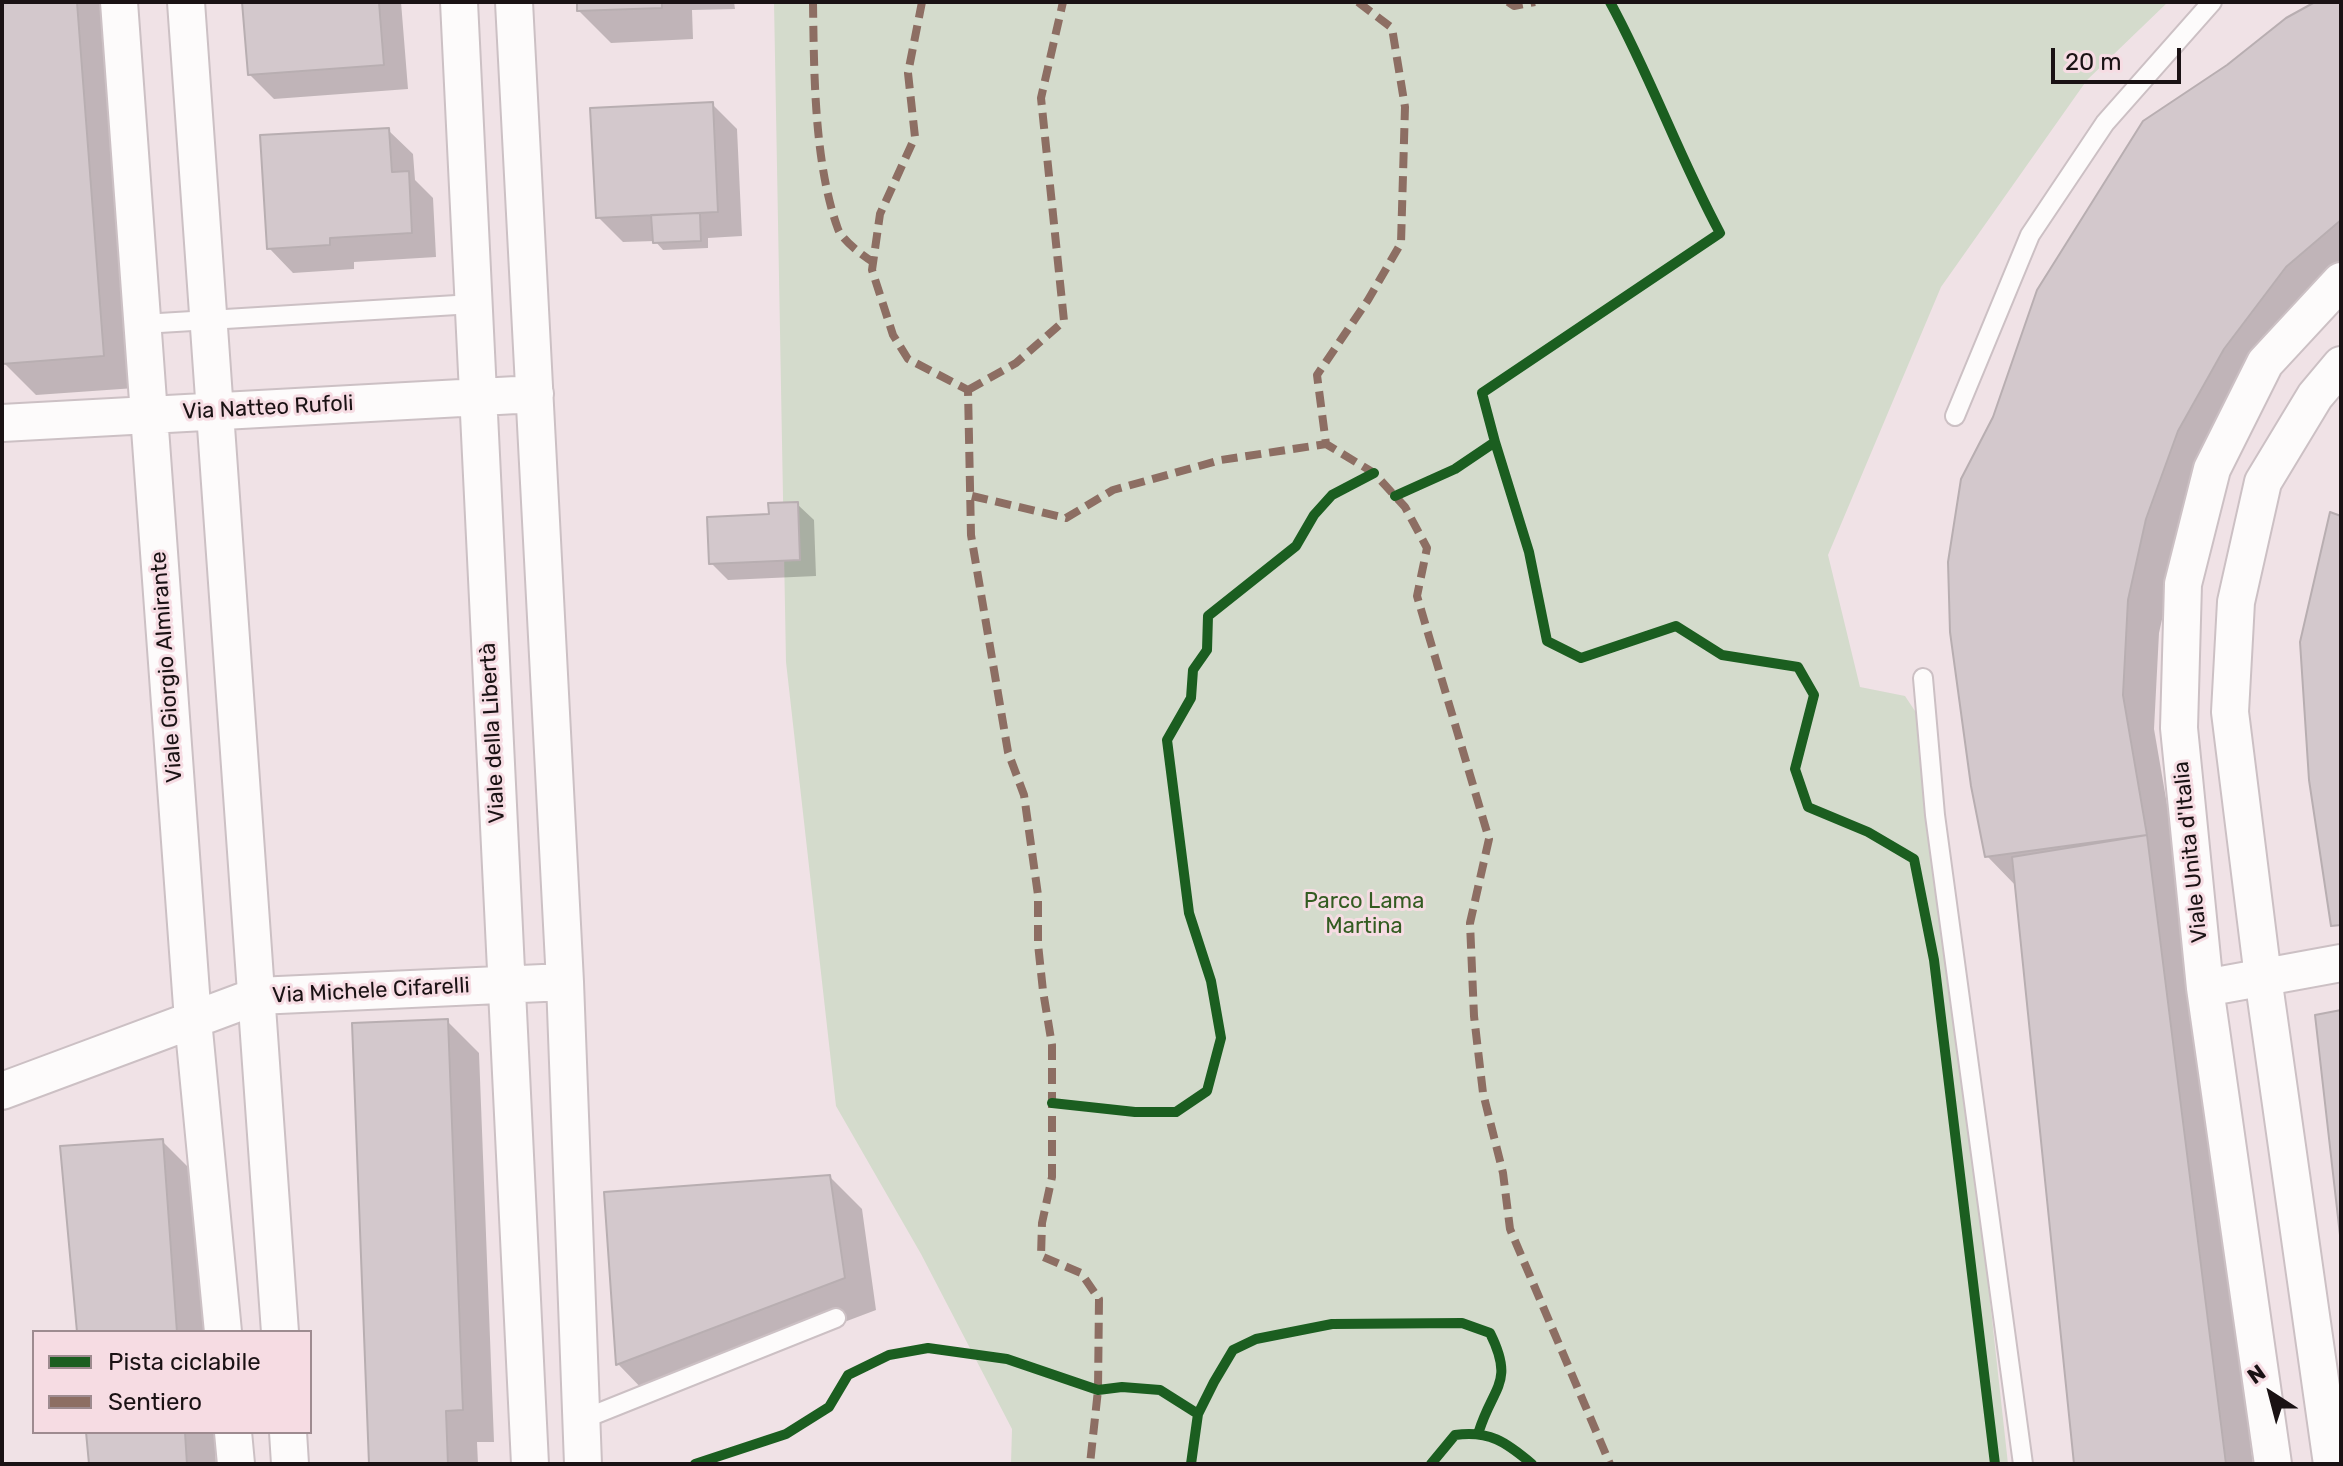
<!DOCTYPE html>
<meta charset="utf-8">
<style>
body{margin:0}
#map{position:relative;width:2343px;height:1466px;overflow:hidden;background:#f0e2e6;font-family:Rubik,sans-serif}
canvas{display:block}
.frame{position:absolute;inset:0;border:4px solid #1a1214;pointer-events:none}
.legend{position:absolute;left:32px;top:1330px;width:280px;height:104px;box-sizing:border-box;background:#f6dce3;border:2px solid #9e8b90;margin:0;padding:10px 14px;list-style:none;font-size:24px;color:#1a1214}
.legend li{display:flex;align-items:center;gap:16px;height:40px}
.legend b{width:40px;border:2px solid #9e8b90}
.north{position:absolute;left:2231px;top:1354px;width:80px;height:80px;-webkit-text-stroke:6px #f6dce3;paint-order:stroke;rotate:324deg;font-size:22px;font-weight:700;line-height:32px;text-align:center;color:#1a1214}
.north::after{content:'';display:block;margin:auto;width:28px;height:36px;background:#1a1214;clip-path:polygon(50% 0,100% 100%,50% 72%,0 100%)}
.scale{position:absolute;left:2051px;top:48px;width:130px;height:36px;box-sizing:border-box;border:4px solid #1a1214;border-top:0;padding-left:10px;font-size:24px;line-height:28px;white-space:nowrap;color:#1a1214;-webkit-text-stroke:6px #f6dce3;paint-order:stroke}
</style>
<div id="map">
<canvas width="2343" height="1466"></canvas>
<div class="frame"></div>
<ul class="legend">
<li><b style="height:10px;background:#1b5e20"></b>Pista ciclabile</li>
<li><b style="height:10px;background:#8d6e63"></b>Sentiero</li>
</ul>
<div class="north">N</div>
<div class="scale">20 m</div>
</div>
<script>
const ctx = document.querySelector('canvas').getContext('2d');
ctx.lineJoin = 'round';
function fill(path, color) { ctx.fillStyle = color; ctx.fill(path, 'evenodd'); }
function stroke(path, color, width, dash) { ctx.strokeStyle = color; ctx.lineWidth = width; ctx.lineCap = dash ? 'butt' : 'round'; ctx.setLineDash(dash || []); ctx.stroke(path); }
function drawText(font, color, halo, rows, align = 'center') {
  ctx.font = font + ' Rubik,sans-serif'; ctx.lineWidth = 6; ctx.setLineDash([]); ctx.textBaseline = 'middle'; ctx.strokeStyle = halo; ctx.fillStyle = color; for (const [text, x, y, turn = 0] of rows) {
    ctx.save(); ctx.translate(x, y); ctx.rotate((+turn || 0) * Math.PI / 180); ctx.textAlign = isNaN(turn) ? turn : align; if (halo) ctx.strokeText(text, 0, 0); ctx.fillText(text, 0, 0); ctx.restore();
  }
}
fill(new Path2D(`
 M774,2H2168L2087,80L1941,287L1828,555L1860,687L1905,696L1927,729L2008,1464H1011L1012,1429L921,1254L836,1106L786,662Z`), '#d4dbcc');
fill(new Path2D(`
 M2,2H106L135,388L36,395L4,363Z
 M244,2H401L408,89L274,99L250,75Z
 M579,2H734L735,9L692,10L693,39L611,43L579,11Z
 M2319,2H2341V279L2318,299L2177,552L2159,633L2154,729L2178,868L2253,1464H2076L2017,887L1987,856Z
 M712,104L737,129L742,236L708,238V248L663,250L655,241L623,242L598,217Z
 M388,130L413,154L415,180L433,198L436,257L354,262V269L293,273L269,248Z
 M797,504L814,520L816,576L728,580L711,563L771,516Z
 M447,1021L479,1053L494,1442H477L478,1464H371Z
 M162,1141L194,1173L206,1332H79Z
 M830,1177L862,1209L876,1310L649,1396L618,1364Z
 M88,1432H214L216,1464H91Z`), '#0003');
const building = new Path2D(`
 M2,2H77L104,356L2,364Z
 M242,2H379L384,65L248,75Z
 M577,2H662V8L577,11Z
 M2315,2H2341V220L2286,267L2224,349L2178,431L2146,519L2128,600L2123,695L2147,835L1985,857L1971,786L1950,632L1948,562L1961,479L1993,417L2037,290L2143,121L2227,65L2286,18Z
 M713,102L718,212L596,218L590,108Z
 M389,128L392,172L409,171L412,233L330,238V245L267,249L260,135Z
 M700,213L701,241L653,243L651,215Z
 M798,502L800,560L709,564L707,517L769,514L768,503Z
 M2330,512L2341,516V925L2331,926L2309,780L2300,642Z
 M2147,835L2226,1464H2074L2012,857Z
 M2341,1010V1244L2315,1015Z
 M448,1019L463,1410L446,1411L448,1464H369L352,1023Z
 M163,1139L177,1332H77L60,1146Z
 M830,1175L845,1278L616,1365L604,1192Z
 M86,1432H185L187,1464H89Z`);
fill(building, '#d3c8cc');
stroke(building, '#b8aeb1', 2);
const lane = new Path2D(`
 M143,324L473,304
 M1955,416L2030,235L2105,123L2212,2
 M1923,678L1935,815L2023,1464
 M581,1420L836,1318`);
const street = new Path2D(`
 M119,2L193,1020L223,1332
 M186,2L280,1332
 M459,2L530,1464
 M514,2L565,982L583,1464
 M2,423L535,394
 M2205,988L2341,963
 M2,1091L257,996L565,982
 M233,1432L236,1464
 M288,1432L290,1464
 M2273,1464L2205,988L2179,728L2183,584L2212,469L2265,363L2341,281
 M2332,1464L2263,977L2230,712L2236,602L2263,482L2315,396L2341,365`);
stroke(lane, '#ccc0c4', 22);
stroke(street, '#ccc0c4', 40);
stroke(lane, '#fdfbfb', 18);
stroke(street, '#fdfbfb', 36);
stroke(new Path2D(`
 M813,2C814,72 814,163 838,229C842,240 863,256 873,262
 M922,2L908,73L915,137L880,214L872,270L893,335L908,359L968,390L971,535L1008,752L1024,795L1038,895V944L1043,991L1052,1045V1177L1042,1223L1041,1256L1081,1273L1099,1299L1098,1390L1090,1464
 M1358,2L1392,28L1405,107L1401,243L1368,300L1317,375L1326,444L1374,473L1405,507L1427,548L1417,596L1489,839L1470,923L1474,1016L1483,1093L1503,1173L1510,1229L1610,1464
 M1508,2L1514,6L1535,2
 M968,390L1016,363L1064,321L1041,98L1063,2
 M972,496L1066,518L1113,490L1221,460L1326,444`), '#8d6e63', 8, [16, 8]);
stroke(new Path2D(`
 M1495,442L1529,552L1547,641L1581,658L1676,626L1722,655L1798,667L1814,695L1795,769L1808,807L1868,832L1914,859L1934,960L1995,1464
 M1395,496L1455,469L1495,442L1482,393L1720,233C1679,157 1651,77 1610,2
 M1052,1103L1135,1112H1176L1207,1091L1221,1038L1211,981L1189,913L1167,740L1191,698L1193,670L1207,650L1208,616L1296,546L1314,515L1332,495L1374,473
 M695,1464L786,1434L829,1407L848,1375L889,1355L928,1348L1007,1359L1098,1390L1122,1387L1160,1390L1198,1414
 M1191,1464L1198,1414L1214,1382L1233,1350L1256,1339L1332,1324L1462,1323L1490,1333C1515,1383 1493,1386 1479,1431
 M1431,1464L1455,1435C1489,1430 1506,1442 1532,1464`), '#1b5e20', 10);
drawText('22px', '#1a1214', '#f6dce3', [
 ["Via Natteo Rufoli",268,408,-3],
 ["Viale Giorgio Almirante",167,667,-94],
 ["Viale della Libertà",493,733,-93],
 ["Viale Unita d'Italia",2191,852,-96],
 ["Via Michele Cifarelli",371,991,-3]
]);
drawText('22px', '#335c21', '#f6dce3', [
 ["Parco Lama",1364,902],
 ["Martina",1364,927]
]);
</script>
